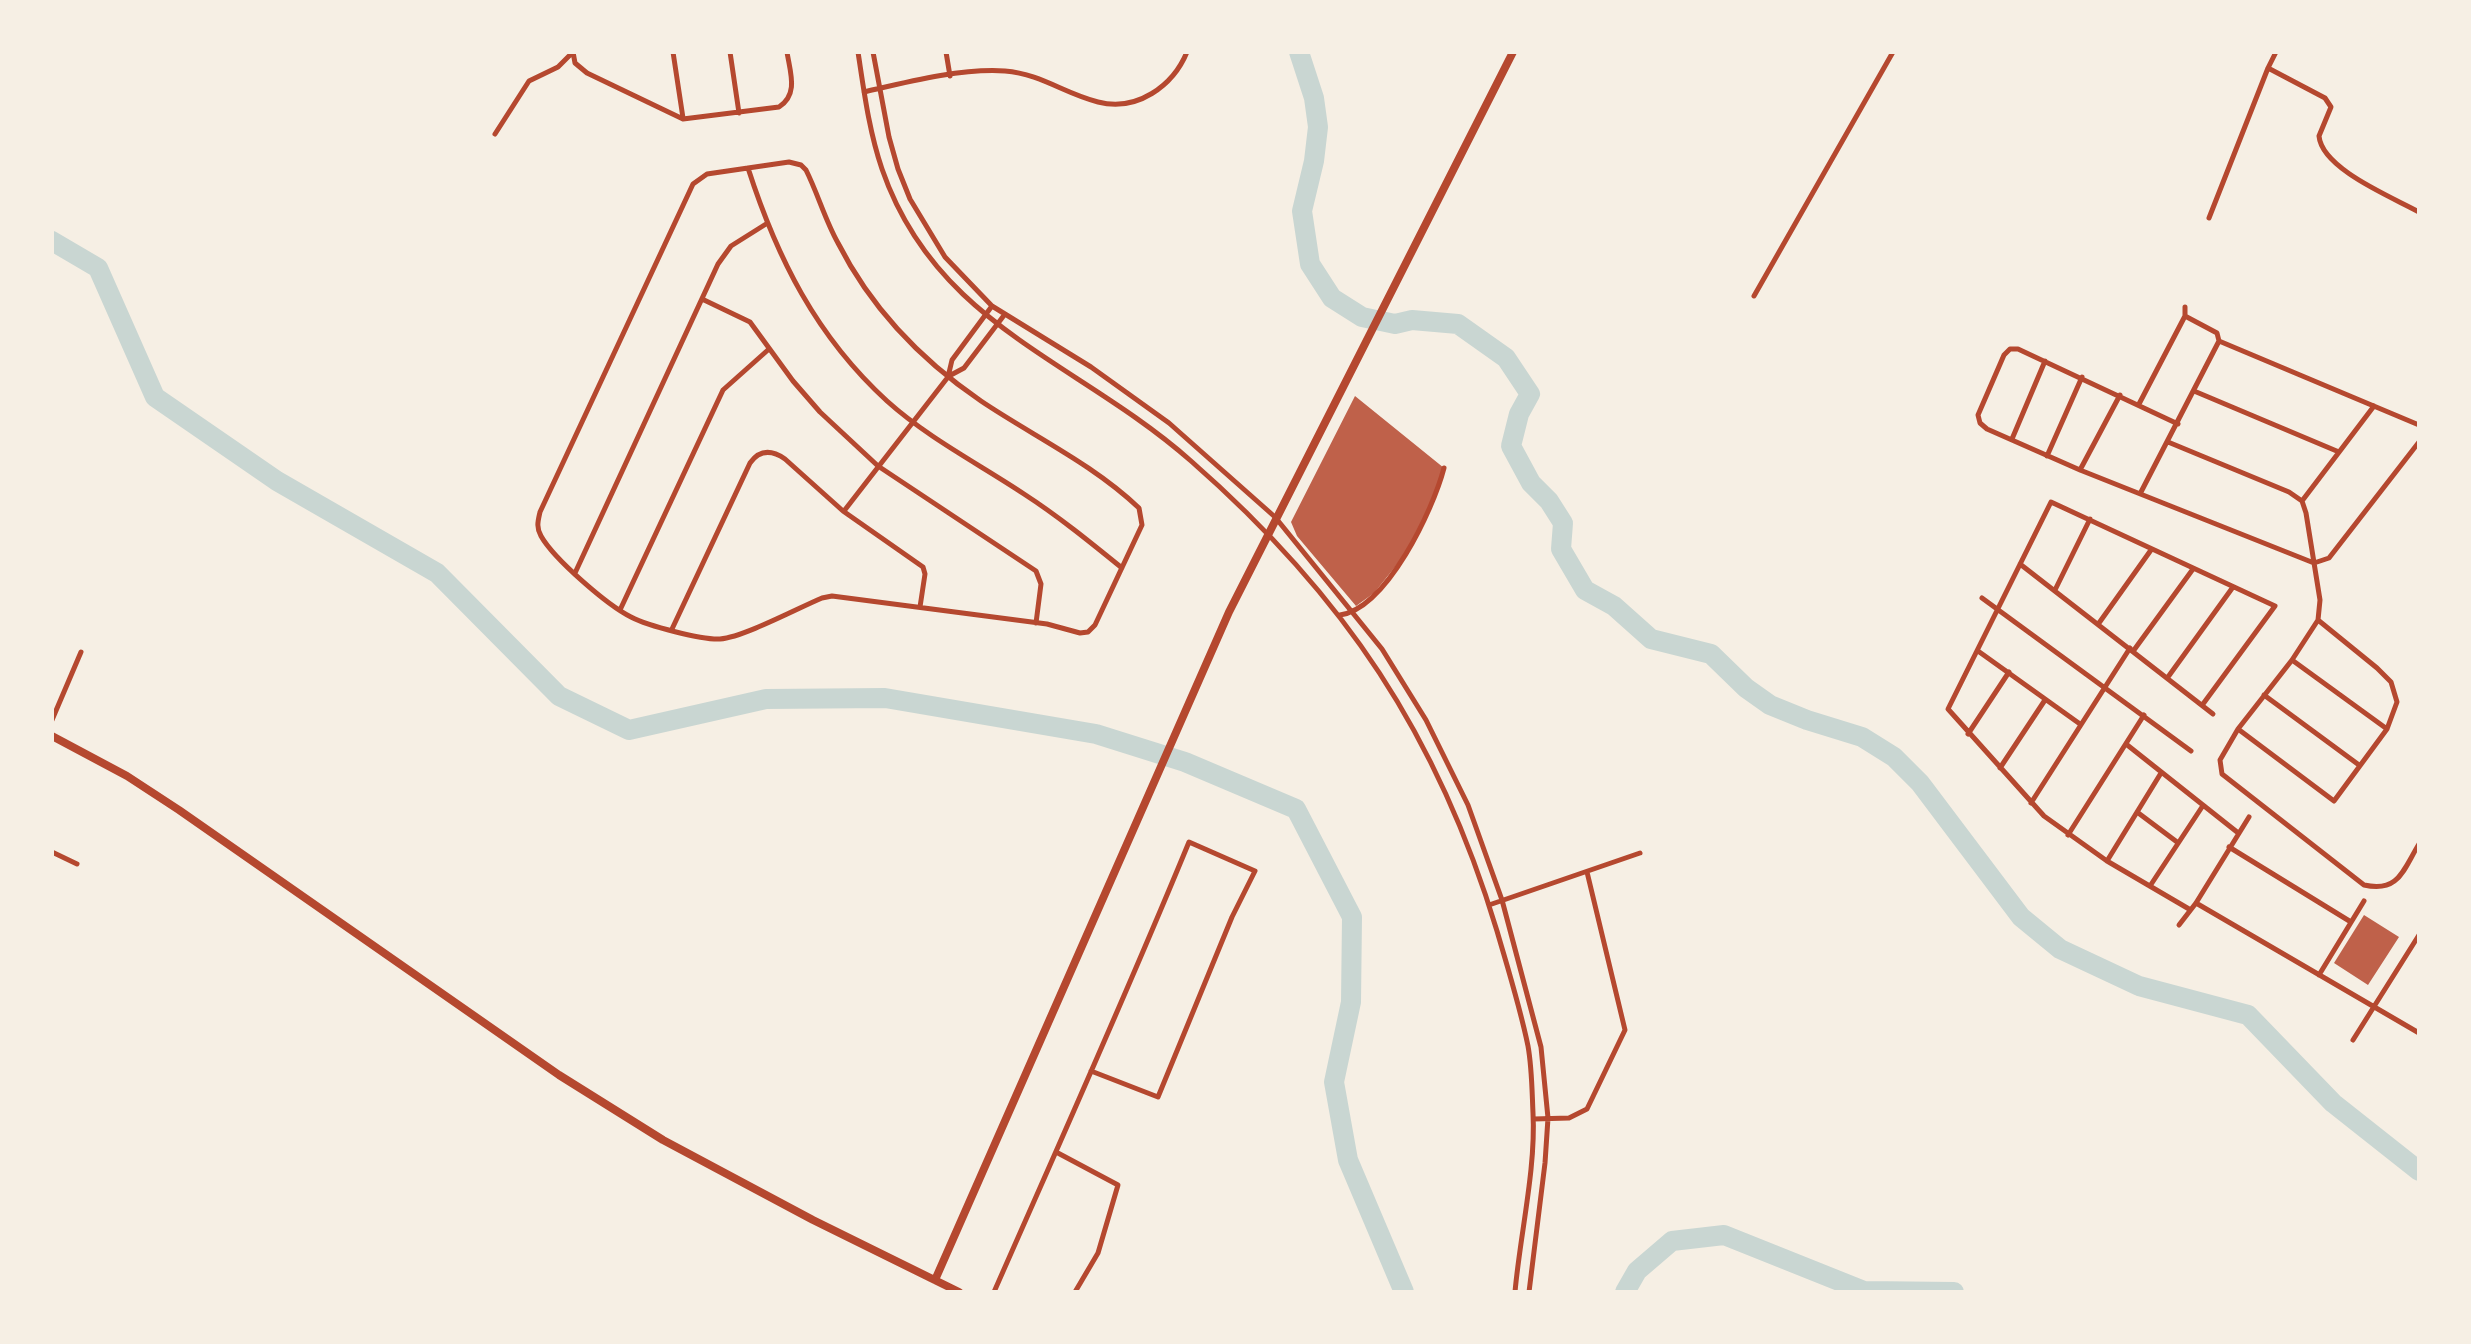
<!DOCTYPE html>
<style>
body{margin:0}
#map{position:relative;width:2471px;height:1344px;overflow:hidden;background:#f6efe4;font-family:"Work Sans",sans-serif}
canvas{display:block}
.frame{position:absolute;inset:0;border:54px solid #f6efe4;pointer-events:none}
</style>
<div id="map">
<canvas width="2471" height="1344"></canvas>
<div class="frame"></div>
</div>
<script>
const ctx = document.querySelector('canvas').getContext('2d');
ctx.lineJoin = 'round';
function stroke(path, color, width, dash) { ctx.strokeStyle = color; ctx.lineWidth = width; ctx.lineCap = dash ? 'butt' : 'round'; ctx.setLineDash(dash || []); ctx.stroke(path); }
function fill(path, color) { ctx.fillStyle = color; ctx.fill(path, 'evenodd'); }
stroke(new Path2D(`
 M1299,52L1314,98L1318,127L1314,161L1302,211L1310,264L1332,298L1362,317L1395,324L1412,320L1458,324L1506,358L1530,394L1519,414L1511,446L1531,483L1549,501L1563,523L1561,549L1585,590L1614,606L1651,639L1711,654L1746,688L1770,705L1807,720L1862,737L1894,757L1920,783L2021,917L2060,949L2139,986L2248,1015L2333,1103L2419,1171
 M52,241L98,268L155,397L277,481L437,573L559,696L629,730L766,699L885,698L1096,734L1185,762L1296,809L1352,917L1351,1002L1334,1082L1348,1160L1404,1292
 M1625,1292L1637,1271L1672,1241L1724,1235L1864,1291L1954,1292`), '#c9d6d2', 20);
fill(new Path2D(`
 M1355,396L1444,468L1415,542L1374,593L1356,606L1297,536L1291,522Z
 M2364,915L2399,937L2368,985L2334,963Z`), '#bf614a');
stroke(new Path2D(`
 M573,52L575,63L587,73L683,119L779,107C799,94 790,72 787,52
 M673,52L683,118
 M730,52L739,113
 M858,52C864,91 869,131 882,169C936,326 1078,361 1191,461C1344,595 1438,735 1497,931C1508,969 1520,1007 1528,1046C1532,1068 1532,1092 1533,1113C1536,1169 1520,1235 1515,1292
 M873,52L889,137L898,169L910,199L945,257L992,306L1091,367L1169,423L1275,517L1382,649L1426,720L1468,805L1502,900L1541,1047L1548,1118L1545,1163L1529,1292
 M946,52L950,76
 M2276,52L2268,68L2325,98L2331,107L2319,136C2322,169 2392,197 2419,212
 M864,92C907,82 961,68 1005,71C1041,74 1065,94 1098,102C1137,112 1173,86 1187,52
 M495,134L529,81L558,67L572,53
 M789,162L801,165L806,170C818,194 825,220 838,243C871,308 921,360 981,401C1033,436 1093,464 1139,508L1142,525L1095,625L1088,632L1080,633L1047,624L832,596L822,598C798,608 744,637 720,639C702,640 648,626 631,617C607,605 554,559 541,536C536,527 538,521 540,512L693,184L707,174Z
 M748,168C777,258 816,336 887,401C928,438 979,464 1024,494C1058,516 1090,542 1122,568
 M2209,218L2268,68
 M1754,296L1893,52
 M702,299L750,322L793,381L820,412L878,466L1036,571L1041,584L1036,623
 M2219,341L2419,425
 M949,376L964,368L1005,314
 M2194,391L2339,452
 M2139,404L2185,316V307
 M2178,424L2018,349H2010L2004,355L1978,415L1980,423L1987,429L2080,470L2314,563L2329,558L2419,442
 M2012,439L2045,361
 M2168,442L2289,492L2302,501L2306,513L2320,600L2318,620L2292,660L2238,729L2220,760L2222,774L2364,885C2399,893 2403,870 2419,844
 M2047,456L2082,377
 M2080,470L2120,395
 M2141,492L2219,341L2217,333L2185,316
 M2302,501L2374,406
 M844,511L948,377L952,360L992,306
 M2020,564L2213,714
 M575,573L718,264L731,246L766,224
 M2055,590L2090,519
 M1982,598L2191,751
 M620,610L723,390L769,349
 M1340,615C1387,608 1433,510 1444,468
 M2099,623L2151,550
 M672,629L750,463C760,449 772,450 785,459L843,511L923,567L925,574L920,607
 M2134,650L2193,569
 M1978,651L2080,724
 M2292,660L2387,729
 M2168,677L2233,587
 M2264,695L2359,765
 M52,720L81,652
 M2238,729L2334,801L2387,729L2397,702L2391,682L2377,668L2318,620
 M1968,734L2009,672
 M2126,744L2237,832
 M2000,768L2045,700
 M2031,803L2130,648
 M2137,812L2177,842
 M2068,835L2144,715
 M2229,847L2351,922
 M52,852L77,864
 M2107,861L2161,773
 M2150,886L2202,807
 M2196,903L2419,1033
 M1489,905L1640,853
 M2189,909L2107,861L2044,816L1948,709L2051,502L2275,606L2203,704
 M2179,925L2196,903L2249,817
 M2319,975L2364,901
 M2353,1040L2419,935
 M1534,1119L1569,1118L1587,1109L1625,1030L1587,872
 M1056,1152L1118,1185L1098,1253L1075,1292
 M994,1292C1060,1142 1127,993 1189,842L1255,871L1232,917L1158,1097L1091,1071`), '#b5482f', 5);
stroke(new Path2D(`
 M52,736L127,776L179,810L559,1075L663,1140L813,1220L959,1292
 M935,1280L1229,612L1513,52`), '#b5482f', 8);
</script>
